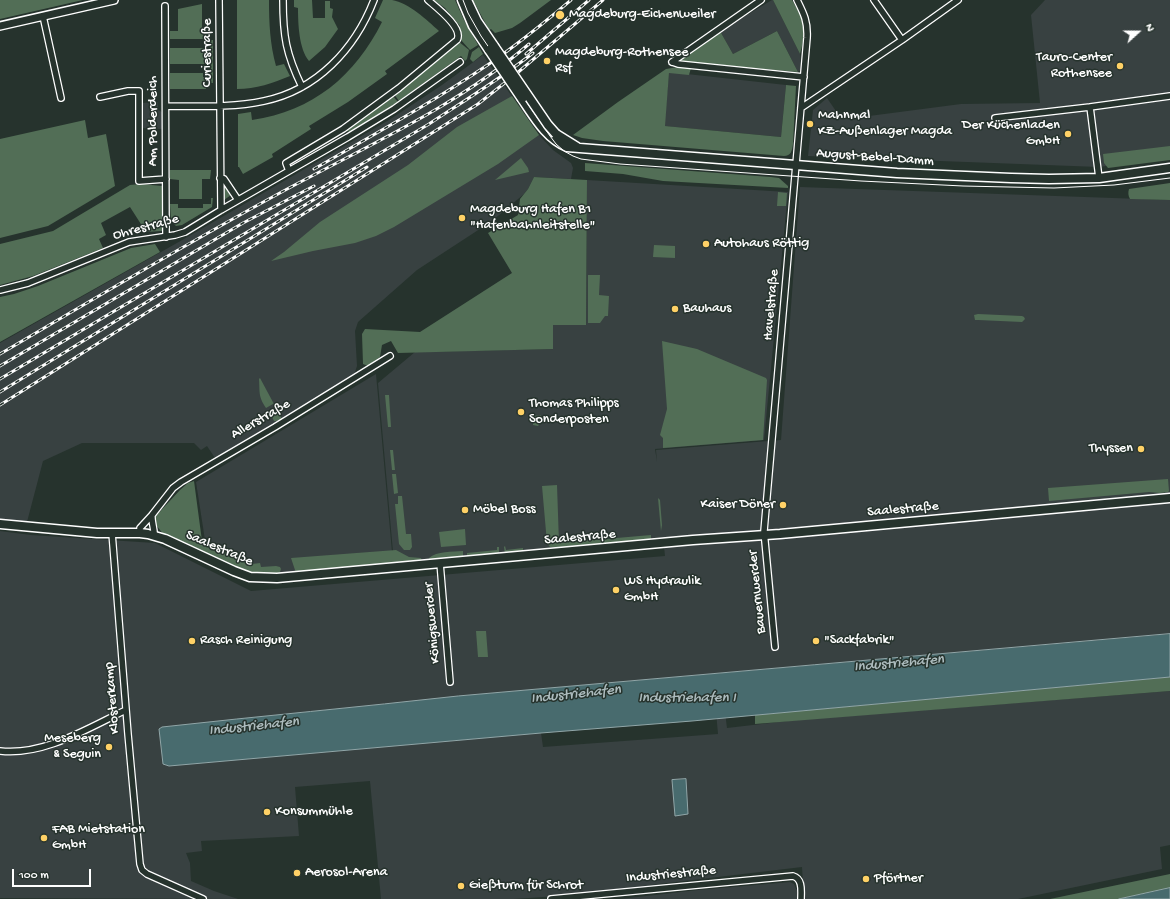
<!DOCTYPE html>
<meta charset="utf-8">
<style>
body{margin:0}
#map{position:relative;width:1170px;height:899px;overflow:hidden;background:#26332d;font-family:"Gochi Hand",sans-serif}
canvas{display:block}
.north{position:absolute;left:1118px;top:12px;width:40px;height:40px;-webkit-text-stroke:3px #26332d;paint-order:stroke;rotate:69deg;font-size:11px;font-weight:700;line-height:16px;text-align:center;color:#fff}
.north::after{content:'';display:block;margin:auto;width:14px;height:18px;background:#fff;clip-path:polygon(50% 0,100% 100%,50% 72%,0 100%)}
.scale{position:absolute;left:12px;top:869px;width:79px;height:18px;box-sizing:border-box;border:2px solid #fff;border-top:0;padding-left:5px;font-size:12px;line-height:14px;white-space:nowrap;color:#fff;-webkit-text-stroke:3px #26332d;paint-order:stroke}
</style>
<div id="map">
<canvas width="1170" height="899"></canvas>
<div class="north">N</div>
<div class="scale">100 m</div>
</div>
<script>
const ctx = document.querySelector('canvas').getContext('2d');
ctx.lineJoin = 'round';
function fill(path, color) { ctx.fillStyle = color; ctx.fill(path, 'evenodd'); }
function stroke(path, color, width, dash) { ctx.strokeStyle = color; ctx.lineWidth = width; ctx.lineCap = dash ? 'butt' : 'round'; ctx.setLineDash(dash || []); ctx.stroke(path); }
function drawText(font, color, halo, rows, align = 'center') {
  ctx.font = font + ' "Gochi Hand",sans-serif'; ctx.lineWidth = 3; ctx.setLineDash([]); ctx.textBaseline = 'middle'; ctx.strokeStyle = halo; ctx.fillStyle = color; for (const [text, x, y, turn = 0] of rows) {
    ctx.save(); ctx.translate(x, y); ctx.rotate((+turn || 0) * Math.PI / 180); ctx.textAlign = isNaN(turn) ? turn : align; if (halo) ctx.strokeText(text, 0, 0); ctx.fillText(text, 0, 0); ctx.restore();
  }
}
fill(new Path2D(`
 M772,0H773L800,54L801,70L798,72L777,31L733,54L720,31Z
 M1045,0H1170V157L1099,167L808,156L813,110L827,98L840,117L846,119L961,104L1040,103L1031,15Z
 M483,55L539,135L553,150L571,163L573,168L571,179L534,177L528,189L524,194L492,221L417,270L358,322L355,331L357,366L354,375L273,424L215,458L207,446L201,450L194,443H82L43,461L27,522L0,519V343L184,239L389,120L442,85Z
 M669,72L786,85L781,137L664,126Z
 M158,102V110L162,112V129L141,128V103Z
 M587,180L788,192L764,440L655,449L657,462L656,450L781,440L800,187L1170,200V634L458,696L433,700L332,709L162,727L159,729L163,764L169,766L541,733L543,747L718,734L716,712H725L727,728L796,720L1170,691V845L1160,847L1162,869L1018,899H804L802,867L558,896L514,899H381L370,781L295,787L299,836L201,841L202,851L186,853L190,863L191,881L214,891L238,899L0,898V531L31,535L155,543L251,591L665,556L663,537L394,563L378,383L415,352L553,349V325H586Z
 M376,374L393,563L278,574L207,553L196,482Z
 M790,882L794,884L797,891L798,899H620L698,890Z`), '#384141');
fill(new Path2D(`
 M0,0H83L0,19Z
 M237,0H269C269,23 270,44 276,66L284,64L290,76C273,83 256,89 237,89Z
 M294,0H312L313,18H325V1H330V8L333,9L332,17L338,29L325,47L309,61C299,49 298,24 298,8L294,7Z
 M383,0C386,0 389,0 392,0C409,3 427,20 439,31L385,71L387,74L348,102L309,126L311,129L272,154L273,157L243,174L239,167H238V114L251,112L252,120C313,111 355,76 382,22L375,18Z
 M434,0H455L464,20L478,45L470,50L460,39L461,34L458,28L460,26L445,8Z
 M473,0H551L520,23L512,28L495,33L491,29L489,30Z
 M773,0H792C795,6 799,11 801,17C806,28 803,43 800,54Z
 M202,4V31H210V39H170V31H178V9Z
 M720,31L733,54L777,31L798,72L681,62L680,57Z
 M210,40H213V83H211V69L210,64H170V48H210Z
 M458,41L469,50L467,59L465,61L461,56L399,101L394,94L427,68Z
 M479,47L483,54L473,62L470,59L472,52Z
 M678,67L691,68L689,75L669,73L665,126L781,137L786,85L796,86L793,144C792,151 791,156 784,156L603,141L582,138L573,135L618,102L666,69Z
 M170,73H203V77H206V89H170Z
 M392,95L398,102L350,132L347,131L346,129Z
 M512,96L539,135L498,164L394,227L376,236L355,243L313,251L271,261L284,252L320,222L408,165L457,127Z
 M85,120L88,138L106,134L115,186L48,226L0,238V139Z
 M1170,146V160L1108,168L1104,163L1103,154Z
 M521,158L528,168L529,172L495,180Z
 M585,163L771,177L779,178L788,186V188L663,181L623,174L585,171Z
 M170,170H211L210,179H202V199H179V180L170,179Z
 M534,177L587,180L586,325H553V349L398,353L391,341L382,345L380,357L368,366L363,364L362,334L365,329L420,332L512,273L488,233L518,215L520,199L528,189Z
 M1170,183V200L1130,199C1128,196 1128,192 1129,189Z
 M141,184L162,186V231L146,232L130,207L101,223L106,235L99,239L103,248L33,276L0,285V244L53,231L130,185Z
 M224,185H225L231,195L224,200Z
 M778,192L787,193L786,206H777Z
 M211,198H213L212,207L182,225L176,226L171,221L170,204H178V208H203V204H211Z
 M155,244L160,252L0,342V297L14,294L38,286L131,248Z
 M654,245L675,246V258L653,257Z
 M588,275H600L599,295L609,296L608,316H605L600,323H588Z
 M978,314L1022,316L1024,317L1025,319L1022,322L978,320H975L974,315Z
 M662,341L697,349L766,378L767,380L763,440L663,448V438L660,435L667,409Z
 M260,378L282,419L276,421H274L271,415L277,411L273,404L266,408C258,396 260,392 259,379Z
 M385,395H389L391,427H388Z
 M541,415V417H545L538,426L533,425V416Z
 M390,450H393L395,470H392Z
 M392,474H396L398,493L394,494Z
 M1168,479L1169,491L1168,492L1160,493L1149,492L1049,501L1048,488Z
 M194,481L202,541L252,564L260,563L261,567L276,566L280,567L281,569L279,575H257L237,569L164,535L156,525L154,518L180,490L188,483Z
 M557,485L559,543L651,535V539L644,541L557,548L550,547L547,543L542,486Z
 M398,496H402L406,534H411L412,547L410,550H404L399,544L395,504H398Z
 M658,498L660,500L662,525L661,531Z
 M465,529L466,545L441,547L439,532Z
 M505,546L506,550L523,548V553L505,554L504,547Z
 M497,547H499V554L483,556L482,555L467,556V553L497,550Z
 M396,550L409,557L421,558L422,561L296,573L291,558Z
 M463,551V557L429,560V558C437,551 452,552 463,551Z
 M476,631H486L488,657H478Z
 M1170,677V691L755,724V715Z
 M1170,874V888L1119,899H1050Z`), '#526e56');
const water = new Path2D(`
 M1170,634V677L692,721L541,733L169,766L163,764L159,729L162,727C261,716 360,707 458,696Z
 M686,779L688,814L675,816L672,780Z
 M1170,888V899H1119Z`);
fill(water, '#486b6e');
stroke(water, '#91a6a8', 1);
const minor = new Path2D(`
 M219,0L221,210
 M283,0C283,36 286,54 302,87
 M874,0L902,40
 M165,6L166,237
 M43,16L61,98
 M672,62L678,64L804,77
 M672,62L761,0
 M100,97L128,91H139V181L166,179
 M166,106C199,106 232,108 264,101C317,90 355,49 374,0
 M1090,107L1099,178
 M801,108L902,40L958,0
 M995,118L1090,107L1170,96
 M289,171L286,163L343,129L399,88L457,40C464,28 436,7 428,0
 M220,178L224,179L238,200
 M0,290L28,283L129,242L175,235L185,232L221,210L348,137L394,109L460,62
 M152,515C151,522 155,529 154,536
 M112,533L128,734L140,864L142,870L147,874L203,899
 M140,533V528L152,515L173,488L181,482L275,427L390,356
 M440,563L450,682
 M775,647L764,531L807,38C808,22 804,14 797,0
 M0,751C44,756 88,728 126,710
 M551,899L793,876C803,879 801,891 801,899`);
const tertiary = new Path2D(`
 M0,26L114,0`);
const secondary = new Path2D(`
 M462,0L473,26L489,50
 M467,0L477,21L494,46
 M522,99C535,118 546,138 567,147L897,173L1011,178L1049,179L1099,178L1170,168
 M556,134L577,147
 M0,524L97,533H140L148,534L165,539L234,571L250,577L277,578L693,540L780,534L1170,498`);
stroke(minor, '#fff', 8);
stroke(tertiary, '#fff', 10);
stroke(secondary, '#fff', 11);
stroke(minor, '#26332d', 5.5);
stroke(tertiary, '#26332d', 7);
stroke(secondary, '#26332d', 8);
stroke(new Path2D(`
 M463,0L468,13L481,36L550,136L556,144L564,151L573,156L581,159L620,164L861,181L963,186L1054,188L1114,185L1170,178`), '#fff', 1);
const rail = new Path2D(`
 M526,54L589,0
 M314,169C373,135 433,102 489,64C518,44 545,22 571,0
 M0,354C92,300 184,245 278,194C364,147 455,108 529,44
 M0,366L243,223L314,186
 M0,379L429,124C464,101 500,79 533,53
 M0,392L367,167
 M0,405L478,104L516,74L603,0`);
stroke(rail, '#fff', 3);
stroke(rail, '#26332d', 1.5, [4.5]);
const secondaryBridge = new Path2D(`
 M494,46L548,125L556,134
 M489,50L522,99`);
stroke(secondaryBridge, '#fff', 11, []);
stroke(secondaryBridge, '#26332d', 8);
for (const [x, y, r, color] of [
 [560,15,5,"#ffd166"],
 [547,61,4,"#ffd166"],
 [1120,66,4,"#ffd166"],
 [810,124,4,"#ffd166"],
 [1068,134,4,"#ffd166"],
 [462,218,4,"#ffd166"],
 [706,244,4,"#ffd166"],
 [675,309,4,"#ffd166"],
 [521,412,4,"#ffd166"],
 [1141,449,4,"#ffd166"],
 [783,505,4,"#ffd166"],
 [465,510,4,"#ffd166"],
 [616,590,4,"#ffd166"],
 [192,641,4,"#ffd166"],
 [816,641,4,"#ffd166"],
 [109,747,4,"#ffd166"],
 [267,812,4,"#ffd166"],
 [44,838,4,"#ffd166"],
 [297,873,4,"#ffd166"],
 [866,879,4,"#ffd166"],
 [461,886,4,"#ffd166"]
]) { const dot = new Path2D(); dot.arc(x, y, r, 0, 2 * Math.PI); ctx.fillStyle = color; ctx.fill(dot); stroke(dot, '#26332d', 1.5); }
drawText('14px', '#fff', '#26332d', [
 ["Magdeburg-Eichenweiler",569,15],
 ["Magdeburg-Rothensee",555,53],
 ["Rsf",555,69],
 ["Tauro-Center",1112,58,"right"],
 ["Rothensee",1112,74,"right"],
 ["Mahnmal",818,116],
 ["KZ-Außenlager Magda",818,132],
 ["Der Küchenladen",1060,126,"right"],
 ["GmbH",1060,142,"right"],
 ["Magdeburg Hafen B1",470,210],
 ["\"Hafenbahnleitstelle\"",470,226],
 ["Autohaus Röttig",714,244],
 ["Bauhaus",683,309],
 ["Thomas Philipps",529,404],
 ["Sonderposten",529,420],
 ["Thyssen",1133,449,"right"],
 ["Kaiser Döner",775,505,"right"],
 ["Möbel Boss",473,510],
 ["WS Hydraulik",624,582],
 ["GmbH",624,598],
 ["Rasch Reinigung",200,641],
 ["\"Sackfabrik\"",824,641],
 ["Meseberg",101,739,"right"],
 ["& Seguin",101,755,"right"],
 ["Konsummühle",275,812],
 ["FAB Mietstation",52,830],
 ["GmbH",52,846],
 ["Aerosol-Arena",305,873],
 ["Pförtner",874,879],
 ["Gießturm für Schrot",469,886]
], 'left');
drawText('14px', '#fff', '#26332d', [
 ["Curiestraße",208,53,-90],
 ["Am Polderdeich",154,121,-90],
 ["August-Bebel-Damm",875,158,4],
 ["Ohrestraße",146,228,-15],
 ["Havelstraße",772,305,-85],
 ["Allerstraße",261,420,-30],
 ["Saalestraße",903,510,-5],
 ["Saalestraße",580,538,-5],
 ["Saalestraße",219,549,23],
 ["Bauernwerder",758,592,-96],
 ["Königswerder",433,623,-95],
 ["Klosterkamp",113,698,-95],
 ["Industriestraße",671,875,-5]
]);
drawText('italic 15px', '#adbcbe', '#26332d', [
 ["Industriehafen",899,664,-5],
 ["Industriehafen",576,695,-6],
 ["Industriehafen I",687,699],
 ["Industriehafen",254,727,-6]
]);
</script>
